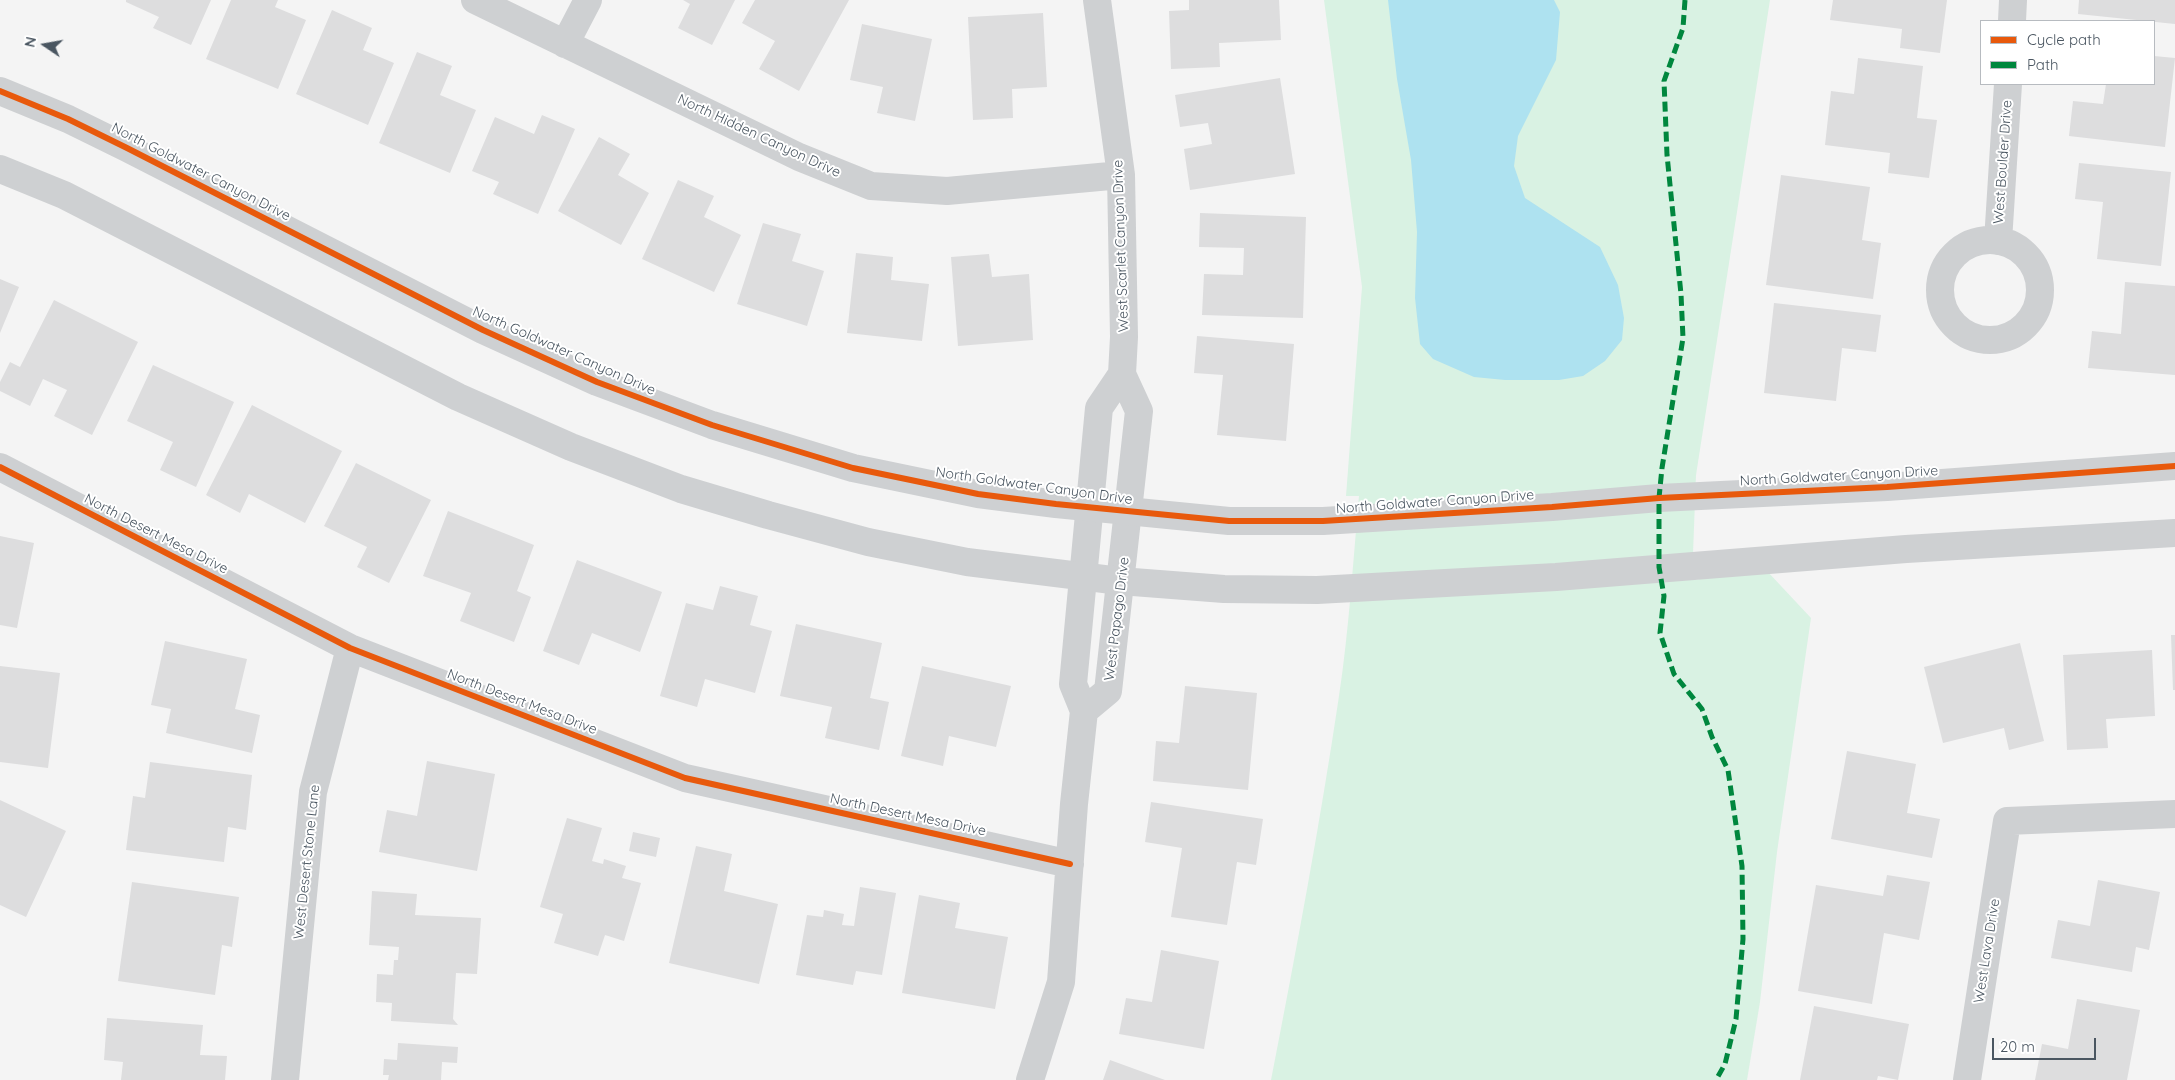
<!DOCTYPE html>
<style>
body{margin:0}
#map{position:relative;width:2175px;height:1080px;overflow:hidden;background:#f4f4f4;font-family:Quicksand,sans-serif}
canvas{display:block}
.legend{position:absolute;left:1980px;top:20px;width:175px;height:65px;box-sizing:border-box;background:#fff;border:1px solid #b7bbc0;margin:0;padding:6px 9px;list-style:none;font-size:15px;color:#4a5661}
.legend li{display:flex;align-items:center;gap:10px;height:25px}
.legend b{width:25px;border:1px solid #b7bbc0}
.north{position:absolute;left:20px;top:20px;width:50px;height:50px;-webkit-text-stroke:4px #fff;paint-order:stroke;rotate:282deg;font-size:14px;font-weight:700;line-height:20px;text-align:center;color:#4a5661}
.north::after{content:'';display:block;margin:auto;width:18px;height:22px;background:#4a5661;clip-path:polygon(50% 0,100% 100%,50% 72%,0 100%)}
.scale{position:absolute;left:1992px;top:1038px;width:104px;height:22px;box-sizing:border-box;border:2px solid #4a5661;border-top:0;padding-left:6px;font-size:15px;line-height:18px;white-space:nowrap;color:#4a5661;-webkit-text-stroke:4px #fff;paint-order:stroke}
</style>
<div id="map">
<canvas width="2175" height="1080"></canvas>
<ul class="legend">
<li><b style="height:6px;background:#e8590c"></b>Cycle path</li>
<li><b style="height:6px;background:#00873e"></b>Path</li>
</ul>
<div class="north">N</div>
<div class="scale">20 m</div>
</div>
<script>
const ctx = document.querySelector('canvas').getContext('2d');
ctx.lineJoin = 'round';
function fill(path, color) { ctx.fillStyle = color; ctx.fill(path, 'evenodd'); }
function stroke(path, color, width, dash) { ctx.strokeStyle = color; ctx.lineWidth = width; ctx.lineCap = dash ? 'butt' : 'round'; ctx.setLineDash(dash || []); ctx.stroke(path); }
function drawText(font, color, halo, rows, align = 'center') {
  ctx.font = font + ' Quicksand,sans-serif'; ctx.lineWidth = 4; ctx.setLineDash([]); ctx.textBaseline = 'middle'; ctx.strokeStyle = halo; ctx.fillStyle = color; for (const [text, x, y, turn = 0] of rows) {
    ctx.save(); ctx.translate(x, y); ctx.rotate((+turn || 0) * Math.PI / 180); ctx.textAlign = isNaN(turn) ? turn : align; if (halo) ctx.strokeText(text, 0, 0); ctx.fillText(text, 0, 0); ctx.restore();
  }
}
fill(new Path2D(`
 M1324,0H1770L1696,475L1692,580L1767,571L1811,618L1777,852L1760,1002L1747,1080H1271C1296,952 1320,824 1339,696C1349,629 1353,562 1359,496H1346L1362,287Z`), '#d9f2e3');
fill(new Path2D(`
 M1388,0H1554L1560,12L1556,60L1518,136L1514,166L1525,198L1600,247L1618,285L1624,318L1622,340L1605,361L1583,376L1559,380H1505L1474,377L1433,359L1420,344L1415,298L1417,232L1411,160L1397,79Z`), '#aee2f0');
fill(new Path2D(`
 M126,0H211L191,45L153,28L159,17L126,2Z
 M231,0H278L275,7L306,20L278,89L206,59Z
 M683,0H735L712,45L678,28L690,4Z
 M755,0H849L799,91L759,69L775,41L742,23Z
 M1189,0H1279L1281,40L1219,43L1220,67L1171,69L1169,11L1189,10Z
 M1833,0H1947L1940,53L1900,48L1902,29L1830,20Z
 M2079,0H2175V24L2078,14Z
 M332,10L372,28L363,50L394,63L368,125L296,94Z
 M1043,13L1047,87L1012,89L1013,118L973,120L968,17Z
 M862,24L932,39L915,121L877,113L883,87L850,80Z
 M417,52L452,66L440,95L476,110L450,173L379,143Z
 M2154,56L2175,58L2165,147L2069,136L2073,101L2103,104L2106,84H2154Z
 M1858,58L1923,66L1917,118L1937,120L1929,178L1888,173L1890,153L1825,145L1831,91L1854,94Z
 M1280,78L1295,174L1190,190L1184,149L1212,144L1208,123L1180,127L1175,95Z
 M542,115L575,129L538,214L493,194L499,182L472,171L495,117L534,134Z
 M599,137L630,154L618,175L649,193L621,245L558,211Z
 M2079,163L2171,172L2161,266L2097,259L2103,202L2075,199Z
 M1781,175L1870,187L1862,240L1881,243L1873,299L1766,285Z
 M678,180L714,196L704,217L741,235L714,292L642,259Z
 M1200,213L1306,217L1303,318L1202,315L1204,274L1243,275L1244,248L1199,247Z
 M763,223L801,234L792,261L824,271L807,326L737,304Z
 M856,253L893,257L891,280L929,284L922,341L847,333Z
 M989,254L992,277L1029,274L1033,340L958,346L951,257Z
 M0,279L19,287L0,333Z
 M2125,282L2175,286V375L2088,368L2092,331L2121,334Z
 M54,300L138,342L92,435L54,416L67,390L43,379L30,406L0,391V382L10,362L20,367Z
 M1774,303L1881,315L1876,352L1842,348L1836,401L1764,393Z
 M1197,336L1294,344L1286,441L1217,435L1223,375L1194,373Z
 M153,365L234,402L196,487L160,470L173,442L127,421Z
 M252,405L342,451L305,523L249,494L240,513L206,495Z
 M356,463L431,500L389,583L357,567L367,547L324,526Z
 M448,511L534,545L517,591L531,597L514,642L460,621L471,593L423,576Z
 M0,536L34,543L17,628L0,625Z
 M577,560L662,592L640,652L592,633L579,665L543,651Z
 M720,586L758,596L750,625L772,631L755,693L705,679L697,707L660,696L686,603L713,610Z
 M796,624L882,643L870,698L889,702L879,750L825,738L832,707L780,696Z
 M2171,635H2175V690H2173Z
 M165,641L247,659L235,709L260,715L252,753L166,733L171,709L151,705Z
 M2020,643L2044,741L2009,750L2004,728L1943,743L1924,667Z
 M2152,650L2155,716L2106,719L2108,748L2067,750L2063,655Z
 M0,666L60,673L48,768L0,762Z
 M922,666L1011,686L996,747L949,736L943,766L901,756Z
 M1185,686L1257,693L1248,790L1153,781L1156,741L1179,743Z
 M1847,751L1916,764L1907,813L1940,819L1932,858L1831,839Z
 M427,761L495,774L477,871L379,852L387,810L417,816Z
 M150,762L252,775L246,830L228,827L224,862L126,850L133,796L145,798Z
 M0,800L66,831L26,917L0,905Z
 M1151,802L1263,819L1256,865L1237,862L1227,925L1171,917L1182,848L1145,842Z
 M567,818L602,828L592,861L603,864L604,859L626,866L622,878L641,883L624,941L605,935L598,956L554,943L563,914L540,907Z
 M633,832L660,838L656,857L629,851Z
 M696,846L732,854L724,891L778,904L759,984L669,963Z
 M1887,875L1930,882L1919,940L1884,933L1872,1004L1798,991L1816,885L1883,896Z
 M2098,880L2160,892L2149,950L2136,947L2132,972L2051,958L2058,920L2090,926Z
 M132,882L239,897L232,947L222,945L215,995L118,981Z
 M860,887L896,893L882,975L856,971L853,985L796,975L807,915L823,917L824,910L844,914L842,925L854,926Z
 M372,891L417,894L415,915L481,918L477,974L456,973L453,1019L458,1025L391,1021L392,1003L376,1002L377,974L393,975L394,960H398L399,947L369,945Z
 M919,895L960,903L955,928L1008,937L995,1009L902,993Z
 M1161,950L1219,961L1204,1049L1119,1034L1126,998L1152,1002Z
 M2077,999L2140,1010L2127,1080H2035L2042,1044L2068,1049Z
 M1814,1006L1909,1024L1898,1080L1878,1076L1877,1080H1800Z
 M107,1018L203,1025L200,1055L227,1056L225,1080H121L123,1062L104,1060Z
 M398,1043L458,1047L457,1063L442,1062L441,1080H388L389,1075H383L384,1059L397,1060Z
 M1110,1060L1165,1080H1103Z`), '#ddddde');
stroke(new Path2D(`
 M475,0L799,157L871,186L947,191L1121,175
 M2012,21L2013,0
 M565,44L588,0
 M1940 290a50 50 0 1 1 100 0a50 50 0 1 1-100 0Z
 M1998,241L2008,84
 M0,467L350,648L685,778L1070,864
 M1084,711L1108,691L1139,411L1122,374L1124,337L1121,175L1097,0
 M285,1080L313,792L350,648
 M1030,1080L1061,982L1074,804L1084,711L1073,684L1099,408L1122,374
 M1967,1080L2007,821L2175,814`), '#ced0d2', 28);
stroke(new Path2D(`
 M0,91L68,119L127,148L483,330L597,382L712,425L853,468L978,494L1056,504L1229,521H1323L1552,507L1659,498L1887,487L2175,466
 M0,169L64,195L458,397L571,447L681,489L768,515L868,542L967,562L1120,581L1224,589L1317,590L1556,577L1906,549L2175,533`), '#ced0d2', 28);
stroke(new Path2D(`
 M1685,0L1683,28L1664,81L1667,155L1681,294L1683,338L1662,468L1659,498V567L1664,596L1660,633L1674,674L1702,709L1712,737L1728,770L1742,866L1743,939L1736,1019L1725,1064L1716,1080`), '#00873e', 5, [10, 5]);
stroke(new Path2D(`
 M0,91L68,119L127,148L483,330L597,382L712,425L853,468L978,494L1056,504L1229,521H1323L1552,507L1659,498L1887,487L2175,466
 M0,467L350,648L685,778L1070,864`), '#e8590c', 6);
drawText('14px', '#4a5661', '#fff', [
 ["North Hidden Canyon Drive",759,136,25],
 ["West Boulder Drive",2003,162,-86],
 ["North Goldwater Canyon Drive",201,172,27],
 ["West Scarlet Canyon Drive",1121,246,-92],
 ["North Goldwater Canyon Drive",564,351,24],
 ["North Goldwater Canyon Drive",1839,476,-3],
 ["North Goldwater Canyon Drive",1034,486,8],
 ["North Goldwater Canyon Drive",1435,502,-4],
 ["North Desert Mesa Drive",156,534,27],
 ["West Papago Drive",1117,619,-83],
 ["North Desert Mesa Drive",522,702,21],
 ["North Desert Mesa Drive",908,815,12],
 ["West Desert Stone Lane",307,862,-84],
 ["West Lava Drive",1987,951,-81]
]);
</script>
